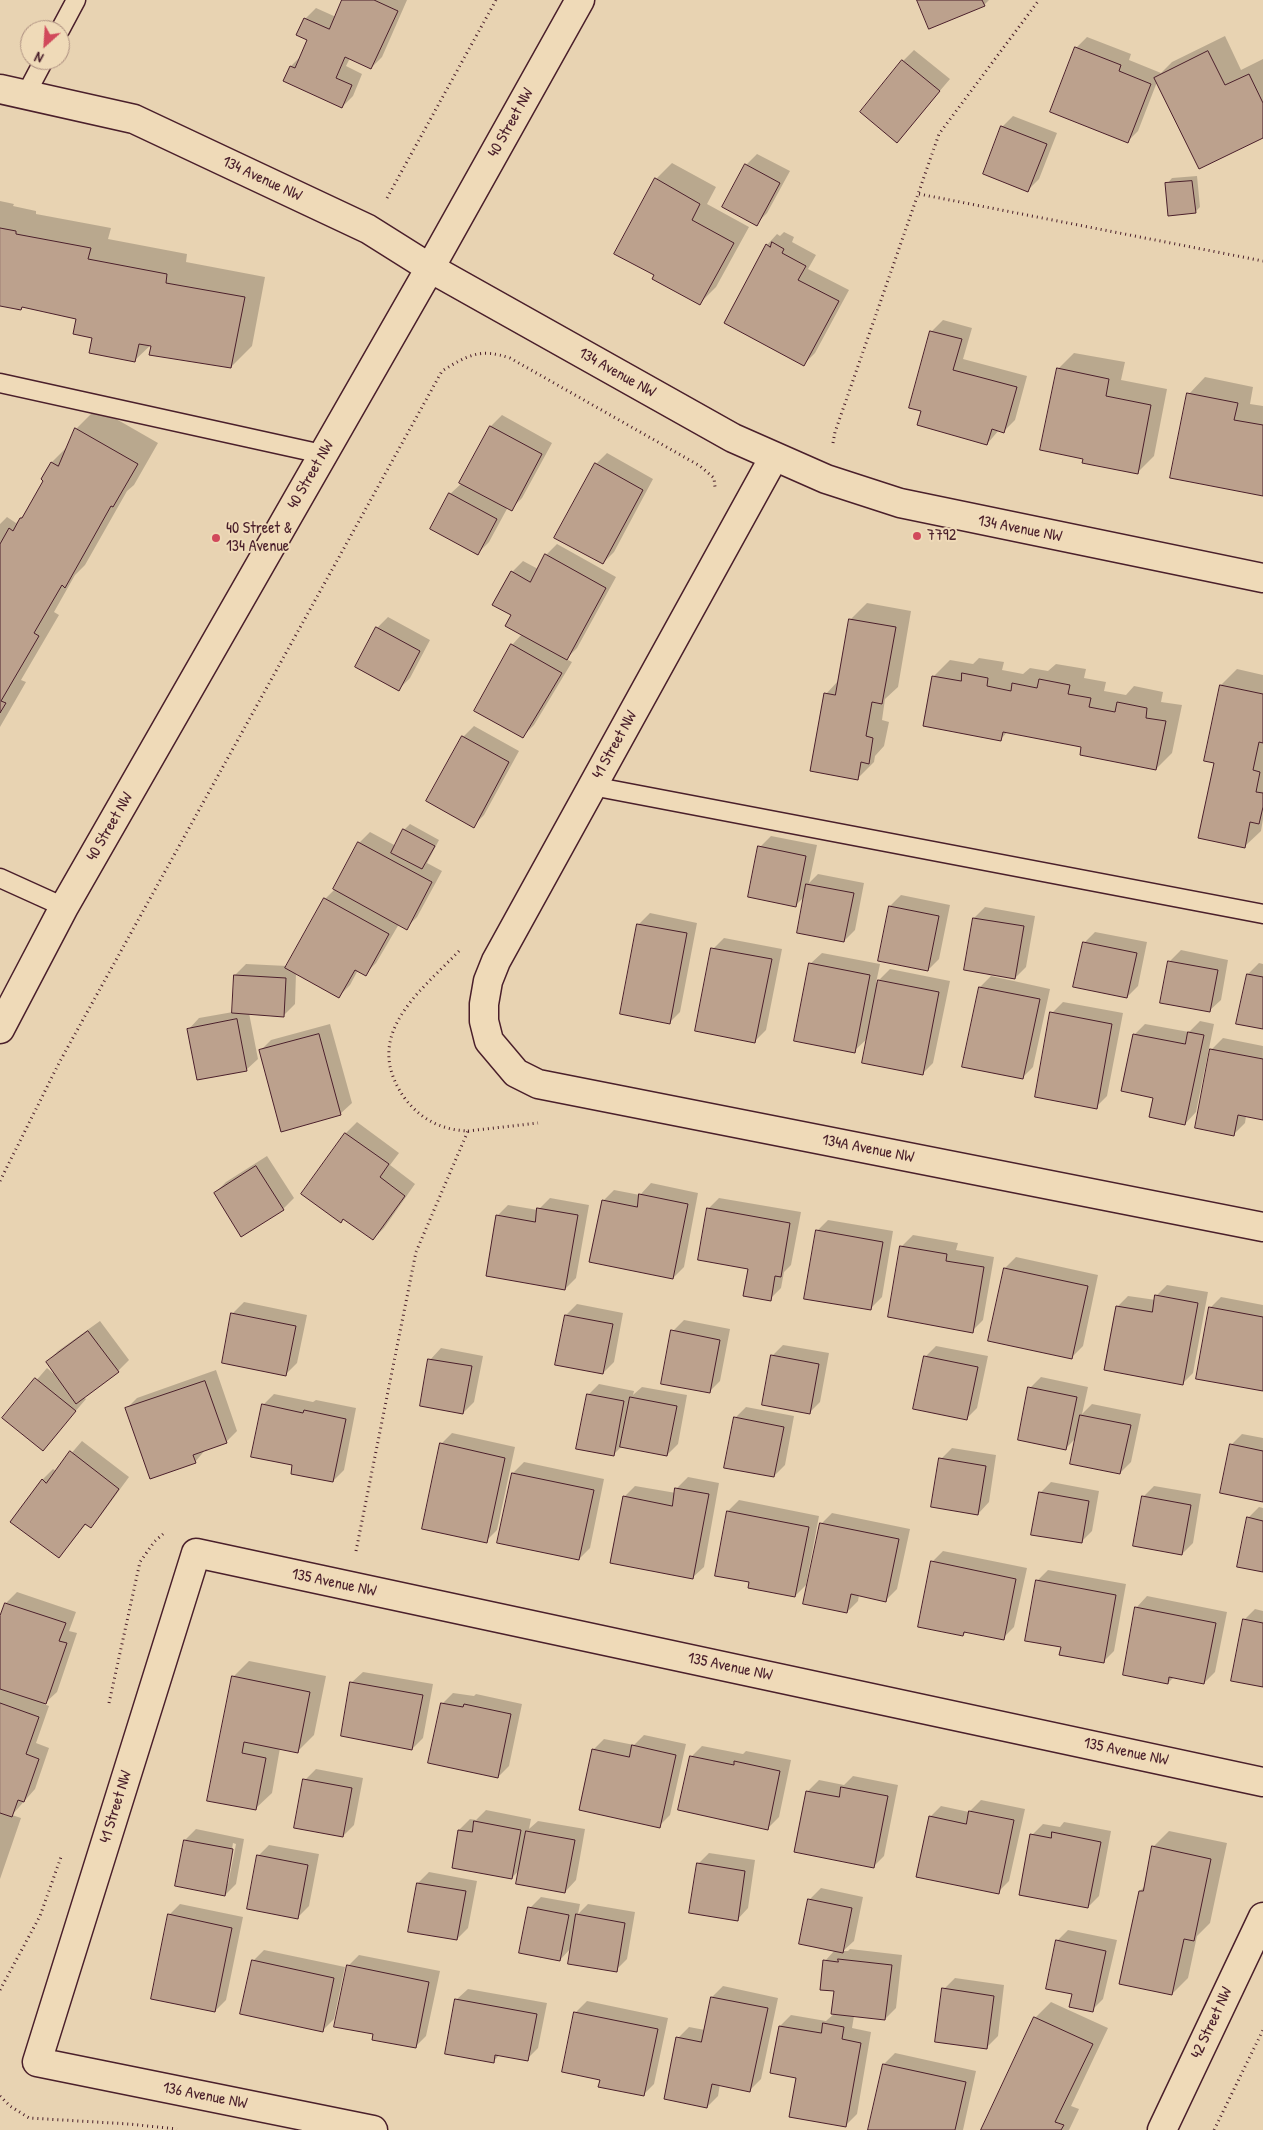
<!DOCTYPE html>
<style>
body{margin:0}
#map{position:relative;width:1263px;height:2130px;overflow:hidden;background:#e8d3b2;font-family:"Patrick Hand",sans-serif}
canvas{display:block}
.north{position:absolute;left:20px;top:20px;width:50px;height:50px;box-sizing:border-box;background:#efdab8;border:1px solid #ad8f80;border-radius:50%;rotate:206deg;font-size:14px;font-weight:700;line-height:20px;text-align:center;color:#4a1f2b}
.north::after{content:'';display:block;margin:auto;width:18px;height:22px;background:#d1495b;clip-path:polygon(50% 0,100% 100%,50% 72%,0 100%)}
</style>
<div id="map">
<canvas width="1263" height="2130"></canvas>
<div class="north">N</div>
</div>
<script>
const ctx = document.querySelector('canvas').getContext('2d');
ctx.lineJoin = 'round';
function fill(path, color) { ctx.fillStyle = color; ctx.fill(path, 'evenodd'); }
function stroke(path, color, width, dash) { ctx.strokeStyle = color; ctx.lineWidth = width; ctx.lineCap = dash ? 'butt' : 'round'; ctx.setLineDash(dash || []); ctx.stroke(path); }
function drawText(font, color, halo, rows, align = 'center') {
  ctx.font = font + ' "Patrick Hand",sans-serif'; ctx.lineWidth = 4; ctx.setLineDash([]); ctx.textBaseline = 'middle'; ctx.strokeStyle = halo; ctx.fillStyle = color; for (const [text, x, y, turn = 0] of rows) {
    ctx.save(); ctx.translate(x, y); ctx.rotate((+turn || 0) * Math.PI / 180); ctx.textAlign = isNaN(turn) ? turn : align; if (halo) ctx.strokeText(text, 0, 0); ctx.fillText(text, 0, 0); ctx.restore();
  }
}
fill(new Path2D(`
 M343,0H407L382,57L371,68L350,58L346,66L362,74L353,96L342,107L291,66L302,55L309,39L305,19L316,8L336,17Z
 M919,0H989L984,5Z
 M1225,36L1241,70L1263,59V137L1157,82L1138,131L1127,142L1076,48L1087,37L1131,54L1129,60L1161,73L1172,62Z
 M914,50L950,79L897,141L903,61Z
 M1013,116L1057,133L1039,179L1028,190L1002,127Z
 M757,154L790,171L767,213L756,224L746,165Z
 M672,163L716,187L707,204L749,227L716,287L700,303L656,275V179Z
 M1197,176L1200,207L1195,212L1167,184L1172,178Z
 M0,201L14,204L13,206L36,211V214L111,228L108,239L187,254L186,262L265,277L252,346L231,367L153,343L135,360L94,336L77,318L23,306L21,308L0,305Z
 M784,232L794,237L792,242L816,255L808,269L849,290L815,353L804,364L767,245L777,234L780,236Z
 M943,320L972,328L963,359L1027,376L1015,420L1004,431L999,430L987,444L922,410L910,407L932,331Z
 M1074,353L1125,362L1121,380L1167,389L1154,456L1137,473L1085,458L1058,369Z
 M1205,377L1253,387L1250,404L1263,406V495L1189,394Z
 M97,408L158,443L134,485L127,491L85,565L75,575L54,612L59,615L21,680L26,682L0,727V524L7,517L16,523L25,514L45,481L52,462L69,445L76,429Z
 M502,415L552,443L522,498L511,509L508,507L489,542L478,553L450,494L462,483L491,426Z
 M607,453L653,479L614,552L603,563L596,464Z
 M557,544L616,577L577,648L566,659L572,662L534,725L523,736L512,645L522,634L512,572L523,561L538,569L546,555Z
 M867,603L911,611L898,687L885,699L882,720L889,722L884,746L875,756L874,762L857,779L826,694L839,680L850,620Z
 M388,617L430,640L410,678L399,689L377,628Z
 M979,658L1004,662L1002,670L1023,674L1030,668L1048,671L1056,664L1086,669L1084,678L1106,682L1104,691L1126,695L1134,686L1163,692L1161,702L1182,705L1172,753L1156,769L1083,746L1008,731L1001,739L934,676L950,660L973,664Z
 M1237,669L1263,675V819L1261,831L1244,847L1215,762L1221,685Z
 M474,726L519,751L484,815L473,826L463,737Z
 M410,824L439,840L427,863L442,871L417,917L406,928L399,924L376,963L365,974L358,970L350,985L339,996L296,973L295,1004L284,1015L249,1013L258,1059L246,1070L188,1030L199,1018L233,1012L235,975L246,964L287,966L325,899L335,889L359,843L370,832L396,846L404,830Z
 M771,836L817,845L809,883L818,874L864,883L855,930L844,941L805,896L796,905L760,847Z
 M901,895L950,905L939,959L928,970L890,906Z
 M985,907L1035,916L1026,967L1015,978L974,918Z
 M650,913L697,923L680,1012L669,1023L639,924Z
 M1095,932L1147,942L1138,986L1127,997L1084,943Z
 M724,938L782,949L766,1030L755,1041L713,949Z
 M1181,950L1228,960L1221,1000L1209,1011L1170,961Z
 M822,953L880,964L876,983L890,969L950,981L933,1063L922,1074L868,1038L854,1051L810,964Z
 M1259,963L1263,964V1028L1238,1023L1248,974Z
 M991,976L1050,989L1033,1067L1022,1078L980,987Z
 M1063,1002L1123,1013L1107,1096L1096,1107L1052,1013Z
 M1200,1021L1214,1024L1196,1112L1185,1124L1154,1097L1134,1035L1145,1024L1189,1032Z
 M330,1024L352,1103L340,1114L260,1051L271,1040Z
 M1223,1038L1263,1046V1119L1246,1116L1245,1123L1234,1134L1212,1049Z
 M357,1122L399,1153L390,1165L415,1184L384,1228L373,1239L344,1218L303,1194L346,1133Z
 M267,1156L294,1198L283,1209L215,1193L226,1182Z
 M651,1183L698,1193L684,1267L673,1278L603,1201L614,1190L640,1195Z
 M550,1198L589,1205L576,1278L565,1289L497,1216L508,1205L538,1210Z
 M719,1198L801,1212L791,1265L784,1272L781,1288L770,1299L708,1209Z
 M828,1220L893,1231L882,1297L871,1308L817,1231Z
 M913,1235L958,1243L956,1250L994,1257L983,1320L972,1331L902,1246Z
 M1016,1257L1098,1275L1083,1346L1072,1357L1005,1268Z
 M1167,1285L1208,1292L1193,1373L1182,1384L1117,1307L1128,1296L1156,1300V1296Z
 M1221,1297L1263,1305V1390L1210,1308Z
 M244,1302L307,1315L297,1363L286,1374L233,1313Z
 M577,1304L623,1313L614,1362L603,1373L566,1315Z
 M684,1320L730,1329L720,1381L709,1392L673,1331Z
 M100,1321L129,1360L118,1371L83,1397L86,1399L43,1449L4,1418L47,1368L54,1374L47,1362L58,1351Z
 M783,1345L829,1353L820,1402L809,1413L772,1356Z
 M936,1346L988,1356L977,1408L966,1419L925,1357Z
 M441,1348L483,1356L474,1402L463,1413L430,1360Z
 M216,1370L237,1431L226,1442L206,1449L195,1462L126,1409L137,1398Z
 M1041,1377L1088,1387L1082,1414L1092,1404L1141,1414L1131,1462L1120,1473L1076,1438L1066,1448L1030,1388Z
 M599,1384L634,1391L633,1395L642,1387L687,1395L678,1444L667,1455L622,1446L613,1455L588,1395Z
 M274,1394L313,1402L316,1400L356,1408L344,1470L333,1481L294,1465L263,1405Z
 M746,1407L794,1416L785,1465L774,1476L735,1418Z
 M452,1433L515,1447L497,1530L486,1541L441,1444Z
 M1242,1434L1263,1438V1501L1231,1445Z
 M82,1441L129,1477L101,1515L90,1526L86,1524L59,1557L42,1480L53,1469L56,1471Z
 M952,1448L996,1455L989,1502L978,1514L941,1459Z
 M524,1462L604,1479L590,1548L579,1559L513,1473Z
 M688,1477L719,1483L704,1567L692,1578L624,1497L635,1486L676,1493L677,1488Z
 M1051,1482L1099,1491L1092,1531L1081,1542L1040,1493Z
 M1154,1486L1201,1494L1193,1543L1182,1554L1143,1497Z
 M739,1500L819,1516L806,1585L795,1596L751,1581L728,1511Z
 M1259,1507L1263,1508V1571L1248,1518Z
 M832,1513L910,1529L897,1589L886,1600L859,1595L858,1601L847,1612L821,1524Z
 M943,1551L1027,1568L1014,1627L1003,1638L967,1631L963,1635L932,1562Z
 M1048,1570L1126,1584L1114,1651L1103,1662L1062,1646L1037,1581Z
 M17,1592L76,1612L69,1631L77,1633L57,1692L44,1704L49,1706L36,1743L49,1748L35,1789L12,1815L21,1818L0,1879V1620L6,1603Z
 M1147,1596L1227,1612L1215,1672L1204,1683L1174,1677L1168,1683L1136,1608Z
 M1255,1609L1263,1611V1686L1244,1620Z
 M249,1661L326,1676L314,1735L298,1751L280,1748L272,1793L255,1809L209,1800L233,1677Z
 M363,1672L433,1684L423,1738L412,1749L351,1683Z
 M453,1693L474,1696L476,1694L522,1704L509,1766L498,1777L442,1704Z
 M644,1735L686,1744L670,1815L659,1826L593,1750L604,1739L634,1745Z
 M702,1746L743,1754L746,1751L791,1760L779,1817L768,1828L691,1757Z
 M316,1769L363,1778L354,1825L343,1836L305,1780Z
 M853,1776L898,1785L884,1856L873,1867L808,1791L819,1780L844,1785Z
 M981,1800L1025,1809L1009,1881L998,1892L930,1817L941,1806L969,1812Z
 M486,1810L531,1819L529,1829L538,1821L585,1829L576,1880L565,1892L520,1869L512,1878L459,1830L470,1819L476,1820Z
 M1064,1822L1111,1831L1099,1896L1088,1907L1032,1835L1043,1824L1060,1827Z
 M196,1829L244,1839L236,1884L225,1895L185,1840ZM233,1843L236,1844L228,1884H226Z
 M1169,1831L1227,1843L1210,1923L1197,1936L1188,1978L1172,1994L1140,1891L1145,1886L1153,1847Z
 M269,1845L319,1854L309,1906L298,1917L258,1856Z
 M709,1853L755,1860L748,1908L737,1920L698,1864Z
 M429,1872L477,1881L468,1928L457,1939L418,1883Z
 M821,1888L863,1897L854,1941L843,1951H848L850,1949L902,1955L896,2008L885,2019L854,2016L852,2028L871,2032L857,2114L846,2125L798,2077L772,2072L780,2026L791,2015L826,2021L835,2013V1990L825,1961L835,1950L800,1943L810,1899Z
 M541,1897L580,1904L578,1914L588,1904L635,1912L627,1959L616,1970L571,1948L560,1960L530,1908Z
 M180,1904L243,1917L226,2000L215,2011L169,1915Z
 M1068,1930L1117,1940L1103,1999L1092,2010L1073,1993L1057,1941Z
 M264,1950L345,1967L334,2019L323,2030L253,1961Z
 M359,1955L440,1971L426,2036L415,2047L348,1966Z
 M955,1978L1004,1985L998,2036L987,2047L944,1989Z
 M723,1986L778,1998L761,2079L750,2090L720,2084L718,2096L707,2107L678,2038L689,2027L705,2030L712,1997Z
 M468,1989L547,2003L538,2048L527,2059L500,2054L493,2062L456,2000Z
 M587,2001L668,2018L654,2084L643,2095L576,2012Z
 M1051,2002L1108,2028L1071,2106L1079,2109L1069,2130H982L1035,2018Z
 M895,2053L976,2071L963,2130H869L884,2064Z`), '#0003');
const building = new Path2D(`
 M342,0H374L398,11L371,69L345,57L336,78L352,85L342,108L283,81L290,66L295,68L307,40L296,35L304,18L329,29Z
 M917,0H982L985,6L929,29Z
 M1075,47L1121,65L1119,71L1151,84L1128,143L1050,112Z
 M1208,51L1225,85L1249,74L1263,103V138L1199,169L1154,78Z
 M902,60L940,91L897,143L860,112Z
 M1001,126L1047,144L1028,192L983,174Z
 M745,164L780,183L757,226L722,207Z
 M655,178L700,204L692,220L734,243L700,305L652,279L654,275L614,254Z
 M1192,181L1196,213L1168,216L1165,183Z
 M0,228L16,231V234L91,248L88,259L167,274L166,283L245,297L231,368L149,355L151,346L139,344L135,362L89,353L92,338L73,334L76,319L22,307L21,310L0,306Z
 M772,242L784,249L782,253L806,266L798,280L839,301L804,366L724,323L766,244L770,247Z
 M930,331L962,339L953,370L1017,387L1004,433L992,429L987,445L917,425L921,411L909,408Z
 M1057,368L1109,379L1106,396L1151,405L1138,474L1082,463L1083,459L1040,450Z
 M1187,393L1238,403L1234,420L1263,425V496L1170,478Z
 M490,426L542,454L512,511L459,483Z
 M75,428L138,464L113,507L111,506L65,588L62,585L34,633L39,636L1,701L6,703L0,713V544L9,528L13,531L20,518H22L43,481L41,479L51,462L58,466Z
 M595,463L643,490L603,564L554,538Z
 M449,493L497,519L478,555L430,529Z
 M545,554L606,588L567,660L505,626L511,615L492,605L511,571L530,582Z
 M849,619L896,627L882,704L872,702L866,736L873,738L869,764L861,762L858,780L810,771L824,693L835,695Z
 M376,627L420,651L399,691L355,667Z
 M511,644L562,673L523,738L474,711Z
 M962,673L988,678L987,686L1011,691L1012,683L1037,688L1039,679L1070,685L1068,694L1091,698L1089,707L1115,712L1117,702L1147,708L1146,718L1166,721L1156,770L1080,755L1081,747L1003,732L1001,741L923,726L932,676L961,681Z
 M1220,685L1263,694V743L1259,742L1253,770L1260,772L1256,792L1263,793V807L1259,824L1250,822L1245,848L1198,838L1214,763L1204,761Z
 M462,736L509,762L474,828L426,801Z
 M403,829L435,846L422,869L391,853Z
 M358,842L432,882L407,930L333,889Z
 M758,846L806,856L796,907L748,897Z
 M806,884L854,893L844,942L797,933Z
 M324,898L389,934L366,976L355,970L339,998L285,968Z
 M889,906L939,916L928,971L878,961Z
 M973,918L1024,926L1015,979L964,970Z
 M637,924L687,933L670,1024L620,1014Z
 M1083,942L1137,953L1127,998L1073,987Z
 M711,948L772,959L755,1043L695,1031Z
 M1168,961L1218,970L1210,1012L1160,1003Z
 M809,963L870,975L855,1053L794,1041Z
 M1247,974L1263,977V1029L1236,1024Z
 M234,975L286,978L284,1017L232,1013Z
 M878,980L939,992L923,1075L862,1063Z
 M979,987L1040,999L1023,1079L962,1067Z
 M1050,1012L1112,1024L1097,1109L1035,1097Z
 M237,1019L247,1071L197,1080L187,1029Z
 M1188,1032L1204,1035L1185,1125L1149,1117L1153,1098L1121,1091L1133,1034L1185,1044Z
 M319,1034L341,1115L281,1132L259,1050Z
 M1210,1049L1263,1059V1120L1238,1115L1234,1136L1195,1128Z
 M345,1133L389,1164L380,1177L405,1196L373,1240L343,1219L341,1223L301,1194Z
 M256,1166L284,1210L241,1237L214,1193Z
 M639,1194L688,1204L673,1279L589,1262L602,1200L637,1207Z
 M537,1208L578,1215L565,1290L486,1276L496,1215L535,1222Z
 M707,1208L790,1223L781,1277L775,1276L771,1301L743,1296L748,1269L698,1260Z
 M816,1230L883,1242L871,1310L804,1299Z
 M900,1246L947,1254L946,1261L984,1267L973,1333L888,1317Z
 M1004,1268L1088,1286L1072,1359L988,1341Z
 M1155,1295L1198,1303L1183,1385L1104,1370L1116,1306L1152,1312Z
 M1209,1307L1263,1317V1391L1196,1379Z
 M231,1313L296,1326L286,1376L222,1363Z
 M565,1315L613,1324L603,1374L555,1365Z
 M671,1330L720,1340L710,1393L661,1384Z
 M88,1331L119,1372L76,1404L46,1362Z
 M771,1355L819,1364L810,1414L762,1405Z
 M924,1356L978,1367L967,1420L913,1409Z
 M428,1359L472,1366L463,1414L420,1406Z
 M35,1378L76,1411L43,1451L2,1418Z
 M205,1381L227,1443L193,1455L196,1463L150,1479L125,1408Z
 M1028,1387L1077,1397L1066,1450L1018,1440Z
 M587,1394L624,1401L614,1456L576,1449Z
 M630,1397L677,1406L667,1456L620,1447Z
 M262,1404L303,1413L304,1410L346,1419L333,1482L291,1474L292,1465L251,1457Z
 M1080,1415L1131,1425L1120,1474L1070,1464Z
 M734,1417L784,1427L774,1477L724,1468Z
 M440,1443L505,1458L487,1543L422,1529Z
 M1230,1444L1263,1451V1502L1220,1493Z
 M70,1451L119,1489L91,1528L85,1524L59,1558L10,1522L42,1479L46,1483Z
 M939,1458L986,1466L978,1515L931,1507Z
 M512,1473L594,1490L579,1560L497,1543Z
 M675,1488L709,1494L693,1579L610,1563L623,1496L672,1506Z
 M1039,1492L1089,1501L1082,1543L1031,1535Z
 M1142,1496L1191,1505L1182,1555L1133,1546Z
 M727,1511L809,1527L795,1597L748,1588L749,1582L715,1576Z
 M1247,1517L1263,1521V1572L1237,1567Z
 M820,1523L899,1539L886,1602L851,1594L847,1613L803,1604Z
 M931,1561L1016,1579L1004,1640L964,1632L963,1636L918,1627Z
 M1036,1580L1116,1595L1104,1663L1059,1655L1061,1647L1025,1641Z
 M5,1603L66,1623L59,1641L67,1643L46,1704L0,1689V1616Z
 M1135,1607L1216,1623L1204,1684L1169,1677L1168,1684L1123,1675Z
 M1243,1619L1263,1623V1687L1231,1681Z
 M232,1676L310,1692L298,1753L244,1742L242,1753L266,1758L256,1810L207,1801Z
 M350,1682L423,1695L412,1750L341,1736Z
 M0,1703L39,1717L26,1754L39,1759L24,1802L18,1800L12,1817L0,1813Z
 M441,1703L463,1707L464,1704L511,1714L498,1778L428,1763Z
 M632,1745L676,1755L660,1828L579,1810L592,1749L629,1757Z
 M690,1756L734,1765V1761L780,1771L768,1830L678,1810Z
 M303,1779L352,1788L343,1837L294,1828Z
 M841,1787L888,1796L874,1868L794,1852L806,1791L839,1797Z
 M969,1811L1014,1820L999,1894L916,1877L929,1816L966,1824Z
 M474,1821L521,1830L512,1879L452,1868L458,1830L472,1832Z
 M526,1831L575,1840L565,1893L516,1884Z
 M1052,1832L1101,1842L1088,1908L1019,1895L1030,1834L1051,1838Z
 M184,1840L233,1849L225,1896L175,1886Z
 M1152,1846L1211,1859L1194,1941L1184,1939L1172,1995L1119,1984L1139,1891H1143Z
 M257,1855L308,1865L298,1919L247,1909Z
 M697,1863L745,1871L738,1921L689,1913Z
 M417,1883L466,1891L457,1940L408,1932Z
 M808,1899L852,1908L843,1953L799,1944Z
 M528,1907L569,1915L560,1961L519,1953Z
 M168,1914L232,1928L215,2012L151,1999Z
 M576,1914L625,1923L617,1972L568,1964Z
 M1056,1940L1106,1951L1093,2012L1069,2007L1072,1994L1046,1989Z
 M838,1959L892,1965L885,2020L831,2014L834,1991L820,1990L823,1960L838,1962Z
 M252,1960L334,1978L323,2032L240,2014Z
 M347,1965L429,1982L416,2048L372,2040L373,2034L334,2027Z
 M942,1988L994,1996L987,2049L935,2042Z
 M711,1997L768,2008L750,2092L712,2084L707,2108L664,2099L676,2037L701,2042Z
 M455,1999L537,2014L528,2061L495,2055L494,2063L445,2054Z
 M574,2012L658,2029L644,2096L598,2087L600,2080L562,2072Z
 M1034,2017L1093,2044L1055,2122L1064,2125L1061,2130H981Z
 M823,2023L844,2027L842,2039L861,2043L846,2127L789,2117L796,2078L770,2073L779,2026L821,2033Z
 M883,2064L966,2082L955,2130H868Z`);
fill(building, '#bca18d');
stroke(building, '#4a1f2b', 1);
const service = new Path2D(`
 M60,30L76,0
 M26,94L44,60
 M0,383L322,454
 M592,786L1263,914
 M0,878L64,907`);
const minor = new Path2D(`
 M774,457L496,961L488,981L484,1004V1021L489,1041L516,1073L538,1084L1263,1227
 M373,2130L37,2062L196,1553L1263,1782
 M1162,2130L1263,1917`);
const tertiary = new Path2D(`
 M0,89L134,119L368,229L430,268L733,438L826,479L900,503L1263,578
 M0,1029L64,907L430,268L580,0`);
stroke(service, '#4a1f2b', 21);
stroke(minor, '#4a1f2b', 31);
stroke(tertiary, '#4a1f2b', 31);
stroke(new Path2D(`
 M919,194L1263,261
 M387,198L496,0
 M833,443L835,432L939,134L1039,0
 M468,1131L538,1123
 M0,1181L59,1063L442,371C468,355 480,348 510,358L700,466L714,478L715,487
 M356,1551L416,1252L468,1131C442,1130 422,1120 406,1100C359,1036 419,993 460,950
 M109,1703L140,1562L154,1542L163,1534
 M0,1990L40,1916L61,1857
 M0,2096L10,2106L29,2118L129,2124L177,2129
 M1214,2130L1263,2030`), '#4a1f2b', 3, [1, 4]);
stroke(service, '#efdab8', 18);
stroke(minor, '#efdab8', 28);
stroke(tertiary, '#efdab8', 28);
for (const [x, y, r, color] of [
 [917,536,5,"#d1495b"],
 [216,538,5,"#d1495b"]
]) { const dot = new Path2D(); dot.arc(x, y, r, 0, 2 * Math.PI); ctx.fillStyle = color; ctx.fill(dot); stroke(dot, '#efdab8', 2); }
drawText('16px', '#4a1f2b', '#efdab8', [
 ["40 Street NW",511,123,-61],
 ["134 Avenue NW",262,179,25],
 ["134 Avenue NW",617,373,29],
 ["40 Street NW",311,475,-60],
 ["134 Avenue NW",1020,529,11],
 ["41 Street NW",615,745,-61],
 ["40 Street NW",110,827,-60],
 ["134A Avenue NW",868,1149,11],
 ["135 Avenue NW",334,1583,12],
 ["135 Avenue NW",730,1667,12],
 ["135 Avenue NW",1126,1752,12],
 ["41 Street NW",116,1807,-73],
 ["42 Street NW",1212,2023,-65],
 ["136 Avenue NW",205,2096,11]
]);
drawText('16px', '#4a1f2b', '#efdab8', [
 ["40 Street &",226,529],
 ["134 Avenue",226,547],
 ["7792",927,536]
], 'left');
</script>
